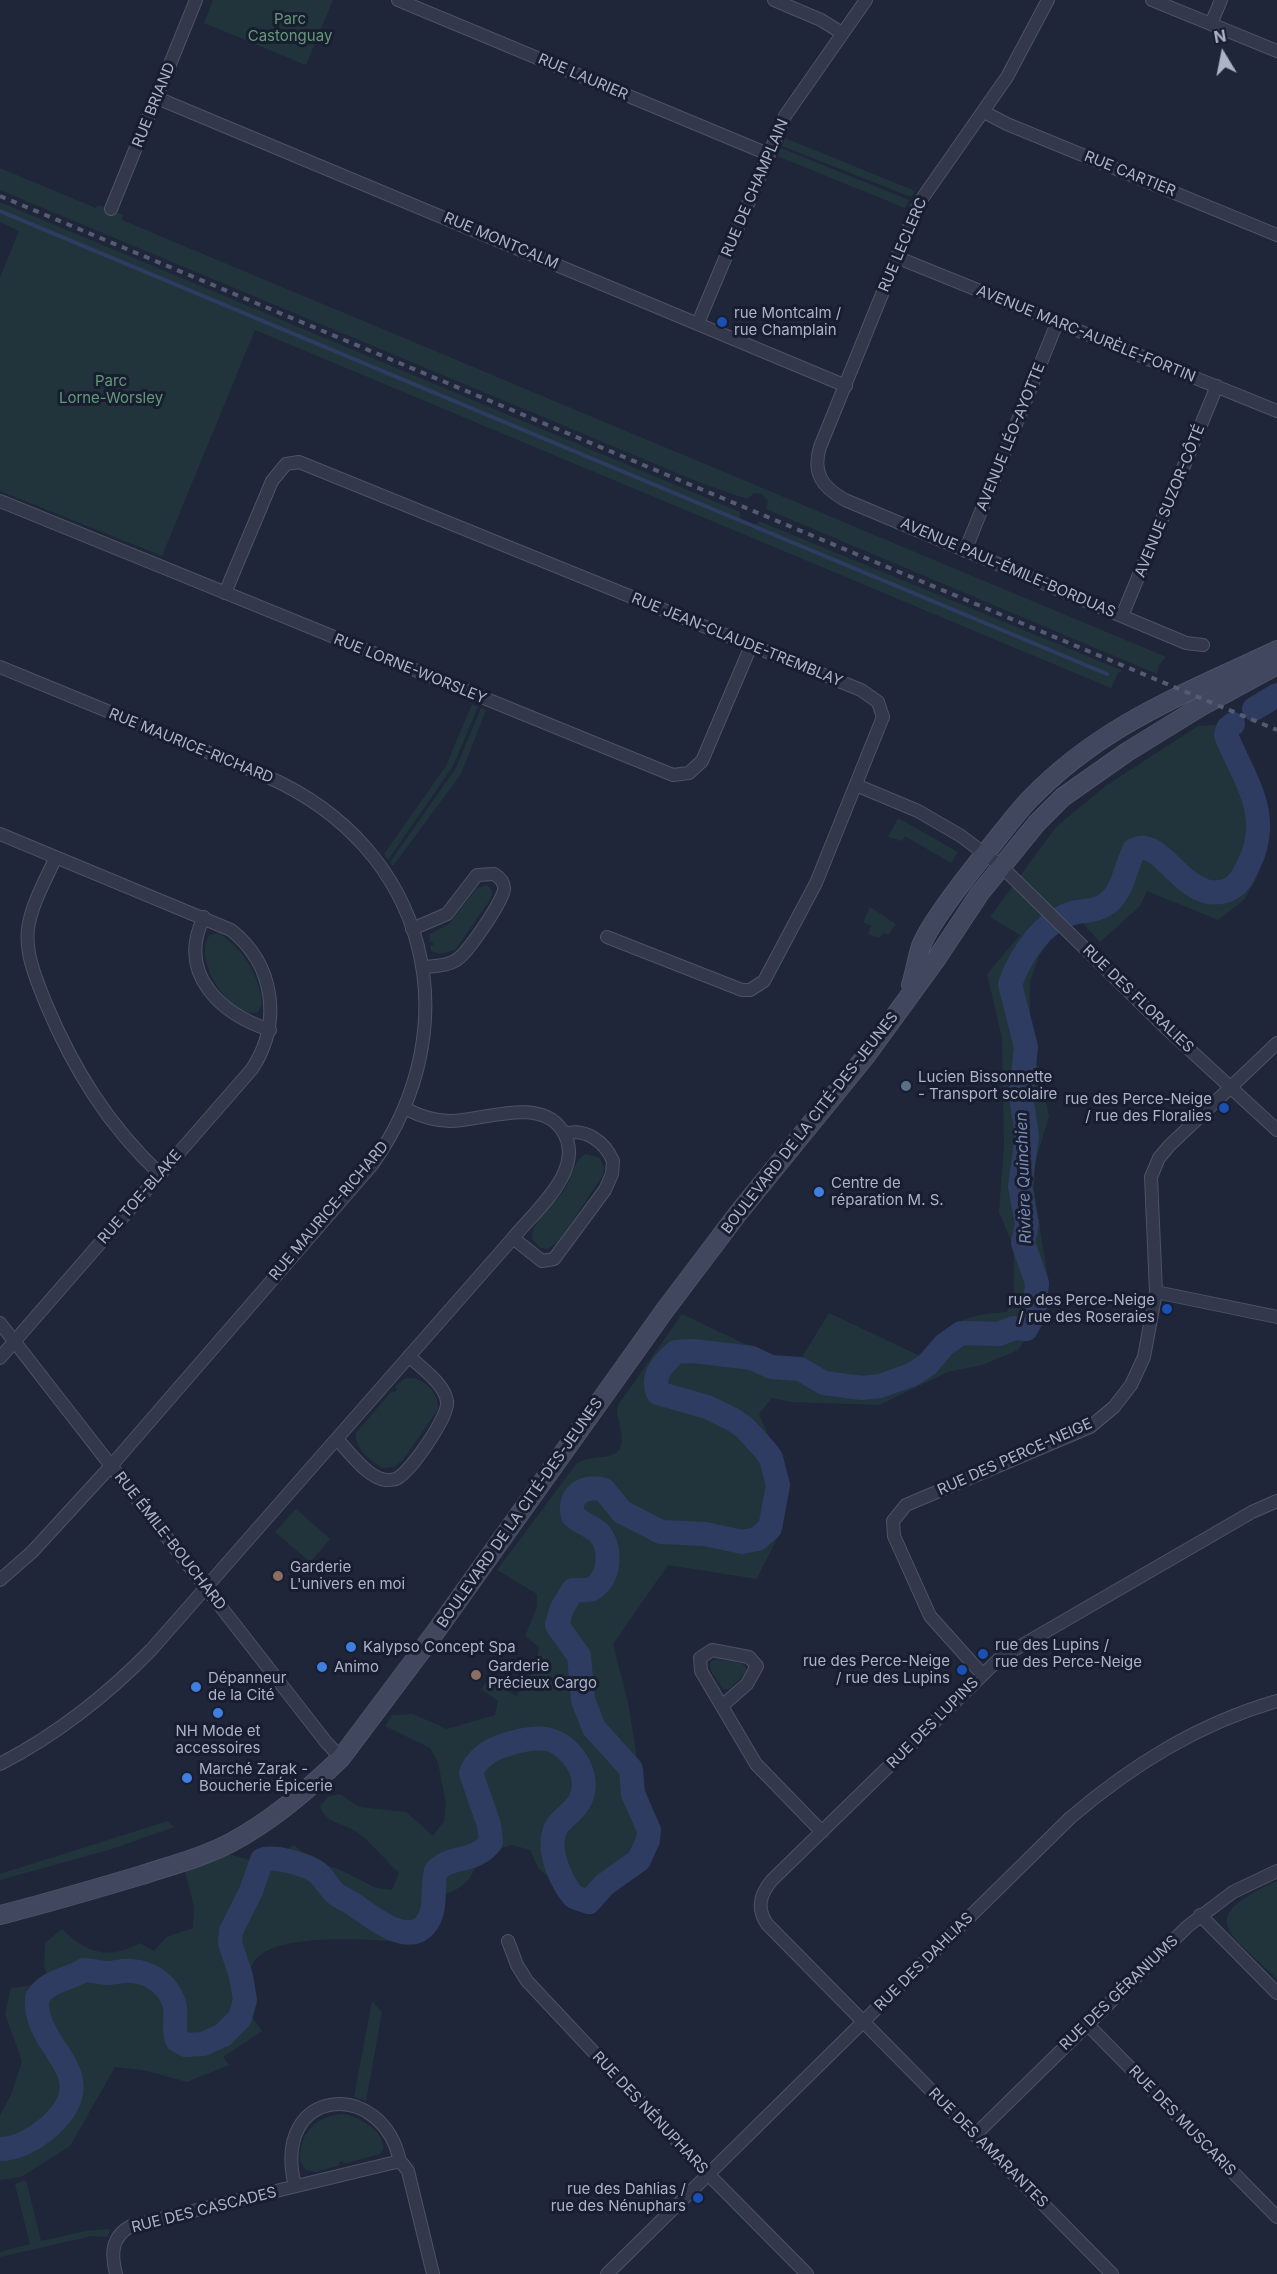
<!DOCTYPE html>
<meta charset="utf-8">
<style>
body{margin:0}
#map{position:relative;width:1277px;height:2274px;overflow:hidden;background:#1f263a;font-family:Inter,sans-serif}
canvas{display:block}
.north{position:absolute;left:1193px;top:24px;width:60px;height:60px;-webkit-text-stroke:4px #181e2f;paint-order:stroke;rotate:350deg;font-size:16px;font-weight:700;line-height:24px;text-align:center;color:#adb3c7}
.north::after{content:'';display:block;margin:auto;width:21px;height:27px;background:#adb3c7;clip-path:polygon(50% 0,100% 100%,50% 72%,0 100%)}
</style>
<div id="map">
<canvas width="1277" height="2274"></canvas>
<div class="north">N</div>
</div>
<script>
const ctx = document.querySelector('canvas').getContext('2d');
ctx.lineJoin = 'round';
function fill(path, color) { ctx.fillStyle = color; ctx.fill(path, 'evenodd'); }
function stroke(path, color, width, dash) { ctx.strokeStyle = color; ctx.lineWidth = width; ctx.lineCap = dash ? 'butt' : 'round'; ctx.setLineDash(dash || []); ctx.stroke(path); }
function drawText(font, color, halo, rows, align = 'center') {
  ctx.font = font + ' Inter,sans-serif'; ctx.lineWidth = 6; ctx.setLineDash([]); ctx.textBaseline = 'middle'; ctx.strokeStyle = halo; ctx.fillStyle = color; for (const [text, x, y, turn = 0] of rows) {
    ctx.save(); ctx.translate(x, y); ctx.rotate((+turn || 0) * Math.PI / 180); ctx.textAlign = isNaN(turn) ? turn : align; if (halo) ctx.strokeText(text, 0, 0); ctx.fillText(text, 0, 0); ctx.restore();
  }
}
fill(new Path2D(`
 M213,0H333L306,65L204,23Z
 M785,138L915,191L911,197L782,146Z
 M781,148L909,200L905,208L777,156Z
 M0,168L96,208L98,205L123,215L122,220L1166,657L1159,665L1157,674L766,509L768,501L762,494L754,493L747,499L701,483L0,190Z
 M0,202L740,512V522L751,528L759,521L1123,671L1118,673L1111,688L255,330L162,556L0,491V277L19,231L0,222Z
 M472,704L478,707L453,766L388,860L384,854L446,766Z
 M481,708L486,710L461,774L393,866L390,862L456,768Z
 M1218,725L1243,748L1260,792L1267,823L1262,862L1255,881L1244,900L1218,920L1147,891L1140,906L1100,942L1079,919L1068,916L1039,956L1030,982V1033L1049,1116L1035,1163L1034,1190L1049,1286L1042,1316L1018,1350L982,1365L948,1372L879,1405L792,1402L772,1398L759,1414C769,1438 785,1467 787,1494C788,1524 769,1553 757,1579L668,1565L613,1644L629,1707L639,1773L654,1813L657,1841L652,1859L640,1872L621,1882L594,1905H577L570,1903L560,1887L538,1868L530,1850L512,1845L482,1854C478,1862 474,1873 468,1880C449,1901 433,1885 433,1926L416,1943C381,1940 282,1931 257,1958C246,1969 246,1993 245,2007L262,2031L223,2057L229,2065L187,2082L143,2070L115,2067L70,2146L21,2177L0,2180V2115L11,2095L22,2061L5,2014L11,1988L49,1983L44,1965L45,1943L62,1929C87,1954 109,1960 140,1943L154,1951L166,1937L193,1928L194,1907L184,1867L221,1852L253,1861L277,1856L294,1845L311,1860L341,1870L376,1888L392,1890L399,1873C386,1861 371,1842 357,1832C345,1824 324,1823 320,1806L328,1797L340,1794L359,1807L406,1812L433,1836L444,1821L446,1804L438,1762L430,1748L385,1726L392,1715L413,1714L447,1729L495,1715L498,1701L481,1689L490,1677L516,1696L536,1668L539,1647L525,1636L537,1607V1594L497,1570L577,1463C590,1457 596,1458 609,1456C635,1450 613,1419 618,1405L682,1314L787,1364L799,1362L829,1313L918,1355C931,1348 937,1340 947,1330C964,1315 986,1314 1007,1312L1014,1292V1256L1013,1245L999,1212L1004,1145L1002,1038L987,974L1020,935L990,917L1056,827L1104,787L1198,726Z
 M898,818L958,852L951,863L905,836L902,841L888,837Z
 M487,885L492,891L491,898L455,950L440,954L431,951L430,946L434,945L432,941L429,942L430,934L449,924L476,889Z
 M870,907L896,924L888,935L883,933L879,938L868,934L871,926L863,922Z
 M219,933C244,950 259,974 262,1004L258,1012C230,1021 191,957 210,935Z
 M586,1154L600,1158L604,1168L603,1175L559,1241L548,1249L540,1248L532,1239C531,1222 554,1203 564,1190C572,1179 573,1160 586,1154Z
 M411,1378C426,1380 439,1394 438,1409L403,1460L394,1467L383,1468C371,1461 354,1448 356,1433L392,1391L394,1393L397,1389L395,1387L404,1379Z
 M296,1509L330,1539L310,1562L275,1532Z
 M716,1659L741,1663L746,1667V1672L730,1689H723L711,1671L710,1662Z
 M168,1821L174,1827L112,1849L0,1880V1874Z
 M1277,1881V1979C1228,1930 1194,1919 1277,1881Z
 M372,2001L382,2012L366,2101L354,2097Z
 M343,2114C359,2117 384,2130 383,2149L380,2154L344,2164L342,2161L339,2162L340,2165L315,2172L306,2170L300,2161C299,2133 316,2116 343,2114Z
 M26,2180L41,2241L85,2231L111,2229L107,2237L92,2236L0,2257V2252L30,2244L15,2184Z`), '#21343b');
stroke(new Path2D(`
 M0,211L1107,674`), '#2f3c61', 4);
stroke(new Path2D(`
 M1254,709L1277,695
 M0,2149C18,2149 37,2137 50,2126C107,2073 33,2050 37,1998C47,1980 69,1980 84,1970C92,1970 99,1973 107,1973C115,1973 123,1970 131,1971C150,1972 168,1984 174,2003C178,2016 172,2027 177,2040L186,2045L203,2044L223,2035L240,2018L245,2000L241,1976L230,1943L231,1931L251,1891L262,1860C273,1855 309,1865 318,1873C325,1879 329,1888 336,1894C342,1899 350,1901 356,1906C372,1917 408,1947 426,1924C438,1909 431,1888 436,1871C451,1854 473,1865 491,1842L489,1825L471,1773C476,1759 491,1749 505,1745C517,1741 533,1737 546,1739C571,1743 594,1778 579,1802C571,1816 554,1821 553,1838C550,1857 562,1883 574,1897L589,1902L604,1885L639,1860L648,1840L649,1830L633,1794L631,1769L594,1728L583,1700L579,1656L557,1625L562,1608L573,1590C579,1590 586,1591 592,1589C610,1579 612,1549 600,1534C592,1526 581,1523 573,1516C567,1494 586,1484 604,1490L622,1512L661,1532L705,1534L742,1542L757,1539L770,1528L778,1485L771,1458L765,1450L744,1427L732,1419L707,1407L658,1393C651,1376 663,1363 676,1352L694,1351L752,1358L771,1367L800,1369L824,1383L862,1388L880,1386L911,1375L927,1365L944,1345L961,1333L999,1334L1014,1328L1026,1329L1034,1315L1037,1283L1023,1243L1027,1224L1020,1187L1027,1136L1021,1096L1026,1047L1010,984C1021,955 1041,922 1073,913C1085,910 1096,912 1108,903C1123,891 1126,866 1134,850C1162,834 1185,907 1228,890C1239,885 1243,876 1248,866C1274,815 1244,780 1226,735L1228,728L1233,724`), '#2f3c61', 24);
const minor = new Path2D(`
 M398,0L768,154
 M774,0L821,20L842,33
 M1048,0L1007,77L919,203L820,447C812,473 822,487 845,500L1186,643L1203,645
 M1152,0L1277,51
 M1211,24L1221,0
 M157,98L846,386
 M984,112L1007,124L1277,235
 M111,209L196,0
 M896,257L1277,411
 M698,323L785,116L866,0
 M0,501L673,775L689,773L702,761L751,646
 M965,551L1057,323
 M225,593L272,481L286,464L299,462L861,690L878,702L883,717L816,883L764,981L750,990H742L607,937
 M1122,616L1217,386
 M0,667L268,777C428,848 472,1024 372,1165L111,1466L32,1552L0,1580
 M856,785L918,811L961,836L1002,867L1166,1028L1277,1130
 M0,834L231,930C275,965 282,1023 252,1069L0,1358
 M56,857C46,879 31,905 28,929C25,955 37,981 46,1004C74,1070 108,1125 160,1174
 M204,917C176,974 221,1014 270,1030
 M412,929L447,914L477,875L494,874C499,877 504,882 504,888C505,899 469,950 459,958C450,966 435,966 423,967
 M513,1238L542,1261L554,1259L605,1190L612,1174L613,1161C605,1142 585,1127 565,1134
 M1156,1292L1277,1317
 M0,1323L326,1742L341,1758
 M337,1439C349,1452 368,1478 386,1480C391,1480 396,1480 399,1477C412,1469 450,1415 447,1401C444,1383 421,1368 409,1356
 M982,1674L930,1616L894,1536L893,1521L906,1505L1090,1427L1114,1407L1131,1385L1144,1357L1156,1292L1151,1177L1159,1158L1169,1146L1277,1043
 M722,1706L747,1684L757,1666L749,1657L712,1650L700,1658L701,1671L756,1764L822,1832
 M0,1764C56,1735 107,1695 151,1650L513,1238C535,1211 588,1168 562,1130C539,1096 483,1121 450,1121C434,1121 420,1116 406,1109
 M1200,1915L1277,1993
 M508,1941L517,1965L527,1981L709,2175L807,2274
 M1087,2024L1277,2217
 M975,2135L1188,1926L1233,1892L1277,1871
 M295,2186C270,2086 383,2077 400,2162
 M116,2274C111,2254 111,2237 131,2226L396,2162L402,2163L408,2171L433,2274
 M607,2274L1070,1818C1132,1765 1198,1724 1277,1701
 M1112,2274L767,1924C756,1908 760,1894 772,1880L1000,1658L1252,1512L1277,1501`);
const secondary = new Path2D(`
 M911,985C915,972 917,958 921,946C930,923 967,876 983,856C999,837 1013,817 1029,800C1102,724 1185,694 1277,650
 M0,1915C48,1903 95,1889 142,1875C172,1865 204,1857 232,1842C273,1820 308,1790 341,1758L434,1634L665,1310L739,1212L865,1057L937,958L980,893L1037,823L1063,797L1127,752L1200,707L1277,665`);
stroke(minor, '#4d5365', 14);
stroke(secondary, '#4d5365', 20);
stroke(minor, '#33394a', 12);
stroke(secondary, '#40475e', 18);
stroke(new Path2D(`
 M0,196L1277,730`), '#545c72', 4, [6, 6]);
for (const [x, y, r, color] of [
 [722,322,6,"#1a4fb4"],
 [906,1086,6,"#5c6f8a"],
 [1224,1108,6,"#1a4fb4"],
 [819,1192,6,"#3f7fe0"],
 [1167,1309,6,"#1a4fb4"],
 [278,1576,6,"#8d6e63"],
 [351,1647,6,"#3f7fe0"],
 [983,1654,6,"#1a4fb4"],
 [322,1667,6,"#3f7fe0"],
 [962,1670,6,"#1a4fb4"],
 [476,1675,6,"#8d6e63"],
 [196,1687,6,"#3f7fe0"],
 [218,1713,6,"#3f7fe0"],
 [187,1778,6,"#3f7fe0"],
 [698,2198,6,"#1a4fb4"]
]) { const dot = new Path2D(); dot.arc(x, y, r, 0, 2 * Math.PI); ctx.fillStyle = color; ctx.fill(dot); stroke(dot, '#181e2f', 2); }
drawText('15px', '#639977', '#181e2f', [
 ["Parc",290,19],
 ["Castonguay",290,36],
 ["Parc",111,381],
 ["Lorne-Worsley",111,398]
]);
drawText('15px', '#adb3c7', '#181e2f', [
 ["RUE LAURIER",583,77,23],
 ["RUE BRIAND",154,105,-68],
 ["RUE CARTIER",1130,174,22],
 ["RUE DE CHAMPLAIN",755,188,-67],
 ["RUE MONTCALM",501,241,23],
 ["RUE LECLERC",903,245,-67],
 ["AVENUE MARC-AURÈLE-FORTIN",1086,334,22],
 ["AVENUE LÉO-AYOTTE",1011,437,-68],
 ["AVENUE SUZOR-CÔTÉ",1170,501,-68],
 ["AVENUE PAUL-ÉMILE-BORDUAS",1008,568,23],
 ["RUE JEAN-CLAUDE-TREMBLAY",737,640,22],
 ["RUE LORNE-WORSLEY",410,669,22],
 ["RUE MAURICE-RICHARD",191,746,22],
 ["RUE DES FLORALIES",1138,999,44],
 ["BOULEVARD DE LA CITÉ-DES-JEUNES",810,1123,-52],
 ["RUE TOE-BLAKE",140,1197,-49],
 ["RUE MAURICE-RICHARD",329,1211,-50],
 ["RUE DES PERCE-NEIGE",1015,1457,-24],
 ["BOULEVARD DE LA CITÉ-DES-JEUNES",520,1513,-55],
 ["RUE ÉMILE-BOUCHARD",170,1541,52],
 ["RUE DES LUPINS",933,1723,-45],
 ["RUE DES DAHLIAS",924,1962,-45],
 ["RUE DES GÉRANIUMS",1119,1993,-44],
 ["RUE DES NÉNUPHARS",650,2113,47],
 ["RUE DES MUSCARIS",1182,2121,46],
 ["RUE DES AMARANTES",988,2148,45],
 ["RUE DES CASCADES",204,2210,-14]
]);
drawText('15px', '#adb3c7', '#181e2f', [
 ["rue Montcalm /",734,313],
 ["rue Champlain",734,330],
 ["Lucien Bissonnette",918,1077],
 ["- Transport scolaire",918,1094],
 ["rue des Perce-Neige",1212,1099,"right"],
 ["/ rue des Floralies",1212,1116,"right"],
 ["Centre de",831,1183],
 ["réparation M. S.",831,1200],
 ["rue des Perce-Neige",1155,1300,"right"],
 ["/ rue des Roseraies",1155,1317,"right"],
 ["Garderie",290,1567],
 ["L'univers en moi",290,1584],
 ["rue des Lupins /",995,1645],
 ["rue des Perce-Neige",995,1662],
 ["Kalypso Concept Spa",363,1647],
 ["rue des Perce-Neige",950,1661,"right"],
 ["/ rue des Lupins",950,1678,"right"],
 ["Garderie",488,1666],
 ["Précieux Cargo",488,1683],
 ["Animo",334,1667],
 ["Dépanneur",208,1678],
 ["de la Cité",208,1695],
 ["NH Mode et",218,1731,"center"],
 ["accessoires",218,1748,"center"],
 ["Marché Zarak -",199,1769],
 ["Boucherie Épicerie",199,1786],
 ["rue des Dahlias /",686,2189,"right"],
 ["rue des Nénuphars",686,2206,"right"]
], 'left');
drawText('italic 16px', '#7a8bb6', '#181e2f', [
 ["Rivière Quinchien",1024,1178,-92]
]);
</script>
